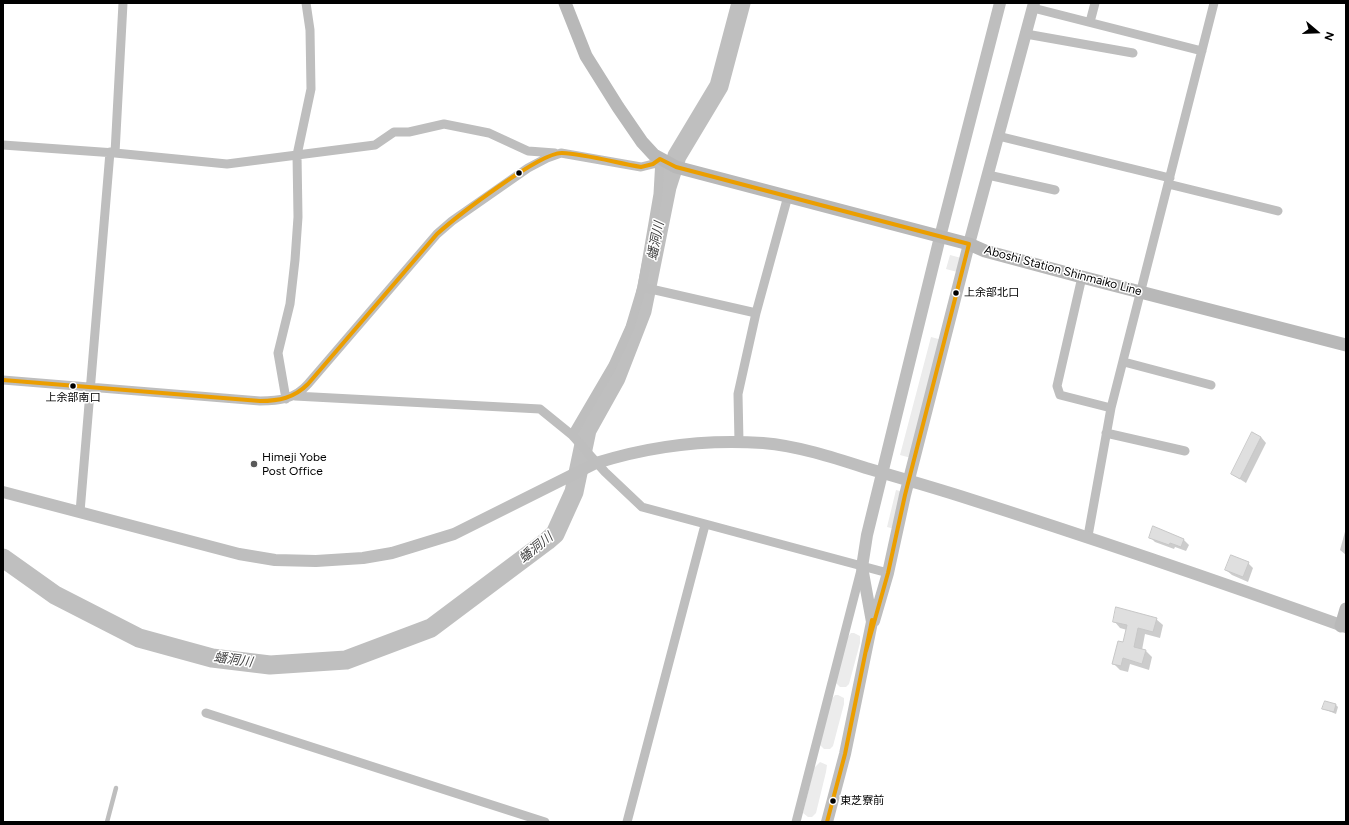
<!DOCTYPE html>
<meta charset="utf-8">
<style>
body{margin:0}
#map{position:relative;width:1349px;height:825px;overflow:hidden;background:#fff;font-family:Figtree,sans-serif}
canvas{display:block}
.frame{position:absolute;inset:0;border:4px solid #000;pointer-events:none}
.north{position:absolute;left:1297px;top:12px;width:40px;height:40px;-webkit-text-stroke:3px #fff;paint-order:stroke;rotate:109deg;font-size:11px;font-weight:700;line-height:16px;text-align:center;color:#000}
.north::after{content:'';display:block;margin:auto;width:14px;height:18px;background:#000;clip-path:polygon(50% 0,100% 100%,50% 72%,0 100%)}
</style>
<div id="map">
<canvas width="1349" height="825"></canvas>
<div class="frame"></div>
<div class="north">N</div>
</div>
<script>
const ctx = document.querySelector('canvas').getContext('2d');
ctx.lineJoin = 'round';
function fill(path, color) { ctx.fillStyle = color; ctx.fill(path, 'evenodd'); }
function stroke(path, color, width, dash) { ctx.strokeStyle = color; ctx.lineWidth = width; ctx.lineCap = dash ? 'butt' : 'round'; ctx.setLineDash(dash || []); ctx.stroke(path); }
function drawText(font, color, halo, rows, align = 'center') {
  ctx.font = font + ' Figtree,"Noto Sans JP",sans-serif'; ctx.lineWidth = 3; ctx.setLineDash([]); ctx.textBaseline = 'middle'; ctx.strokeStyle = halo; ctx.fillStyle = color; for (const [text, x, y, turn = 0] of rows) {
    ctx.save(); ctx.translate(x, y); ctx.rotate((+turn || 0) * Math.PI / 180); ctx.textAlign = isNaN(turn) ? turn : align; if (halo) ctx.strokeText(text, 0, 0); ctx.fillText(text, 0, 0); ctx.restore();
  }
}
fill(new Path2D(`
 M950,255L965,259L961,273L946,269Z
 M931,337L946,341L915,459L900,455Z
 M896,490L904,492L895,529L887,527Z
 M851,633H854L860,636V643L849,684L846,687H840L836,683L847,638Z
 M835,695H838L844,698V704L833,746L830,749H824L820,745L831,700Z
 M820,762L827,765L826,772L816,813L812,817H808L803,813L814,768Z`), '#ececec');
fill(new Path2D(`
 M1261,437L1266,443L1246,483L1232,474Z
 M1153,528L1184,540L1189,545L1186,551L1175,547L1174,549L1155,542L1150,537Z
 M1346,528V555L1340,550Z
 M1248,563L1253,568L1248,582L1232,575L1226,570Z
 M1156,619L1163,625L1160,638L1145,634L1142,650L1146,651L1152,657L1149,670L1130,664L1128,672L1120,670L1114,664L1124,643L1127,630L1120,628L1114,621Z
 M1336,705L1338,707L1336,714L1324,709Z`), '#0003');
stroke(new Path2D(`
 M3,558L55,595L139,638L212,658L270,665L346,660L431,628L547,541L555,534L574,492L587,430L616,378L642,311L667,187L677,156L719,86L741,3`), '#bfbfbf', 19);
const building = new Path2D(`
 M1252,432L1261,437L1240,479L1231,474Z
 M1153,526L1184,539L1181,547L1170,543L1169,545L1149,538Z
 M1231,555L1249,562L1243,577L1225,570Z
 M1116,607L1157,618L1153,632L1138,628L1134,647L1146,650L1142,664L1123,658L1121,666L1112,664L1118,641L1123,642L1127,625L1113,622Z
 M1325,701L1336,704L1334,712L1322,709Z`);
fill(building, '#dfdfdf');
stroke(building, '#c7c7c7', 1);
stroke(new Path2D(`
 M107,822L116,788`), '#bebebe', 4.5);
stroke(new Path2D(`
 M1033,8L1202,51
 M1090,22L1095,3
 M1026,34L1133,53
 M998,136L1170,178
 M3,145L115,153L227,164L375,145L394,132H409L444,124L489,133L528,151L555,153
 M115,153L123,3
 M988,175L1055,190
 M1168,184L1278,211
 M1082,277L1057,386L1060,395L1111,408
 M642,287L756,313
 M1124,362L1211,385
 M3,380L260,401C279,401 295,399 308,384L437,234L452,221L528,168L547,158L561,153L641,167L653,164L660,159
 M295,396L540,409L572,435L605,472L642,507L888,573
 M286,399L278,353L290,304L295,260L298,217L297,155L311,89L310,30L306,3
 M1106,433L1185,451
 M572,435L613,365L630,327L642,287L658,194L660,159
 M739,442L738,394L756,313L788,196
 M80,512L110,152
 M1088,536L1111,408L1214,3
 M206,713L545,822
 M627,822L705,525
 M796,822L861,570`), '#bebebe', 9);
stroke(new Path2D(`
 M3,492L239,554L275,560L316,561L363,558L392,553L454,534L596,463C650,446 706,439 763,443C798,446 832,457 866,468C897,477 928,486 960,496C1089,537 1218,581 1346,627
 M874,621L888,573L905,495L969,244L1034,3
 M827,822L845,754L872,622L862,567L867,535L940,237L1000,3`), '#bebebe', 12);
stroke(new Path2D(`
 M565,3L586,56L618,107L642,142L654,155L676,167L969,244L985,251L1082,277L1346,345
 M1341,626L1346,609`), '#b8b8b8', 13);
stroke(new Path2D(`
 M3,380L260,401C279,401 294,398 308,384L437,234C456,217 540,152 562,153C585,154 617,163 641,167L653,164L660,159L676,167L969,244L905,495L888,573L866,651
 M827,822L845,754L872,620`), '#eb9e00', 4);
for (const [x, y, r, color] of [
 [519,173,3.5,"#000"],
 [956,293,3.5,"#000"],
 [73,386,3.5,"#000"],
 [254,464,4,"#595959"],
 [833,801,3.5,"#000"]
]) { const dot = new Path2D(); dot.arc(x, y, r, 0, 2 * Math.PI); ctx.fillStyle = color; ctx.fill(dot); stroke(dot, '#fff', 1.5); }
drawText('11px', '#000', '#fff', [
 ["上余部北口",964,293],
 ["上余部南口",73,398,"center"],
 ["東芝寮前",840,801]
], 'left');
drawText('12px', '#000', '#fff', [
 ["Aboshi Station Shinmaiko Line",1063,271,15]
]);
drawText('12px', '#000', '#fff', [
 ["Himeji Yobe",262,457],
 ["Post Office",262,471]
], 'left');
drawText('italic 13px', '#444', '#fff', [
 ["蟠洞川",656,241,-79],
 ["蟠洞川",536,548,-39],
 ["蟠洞川",233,660,8]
]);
</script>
